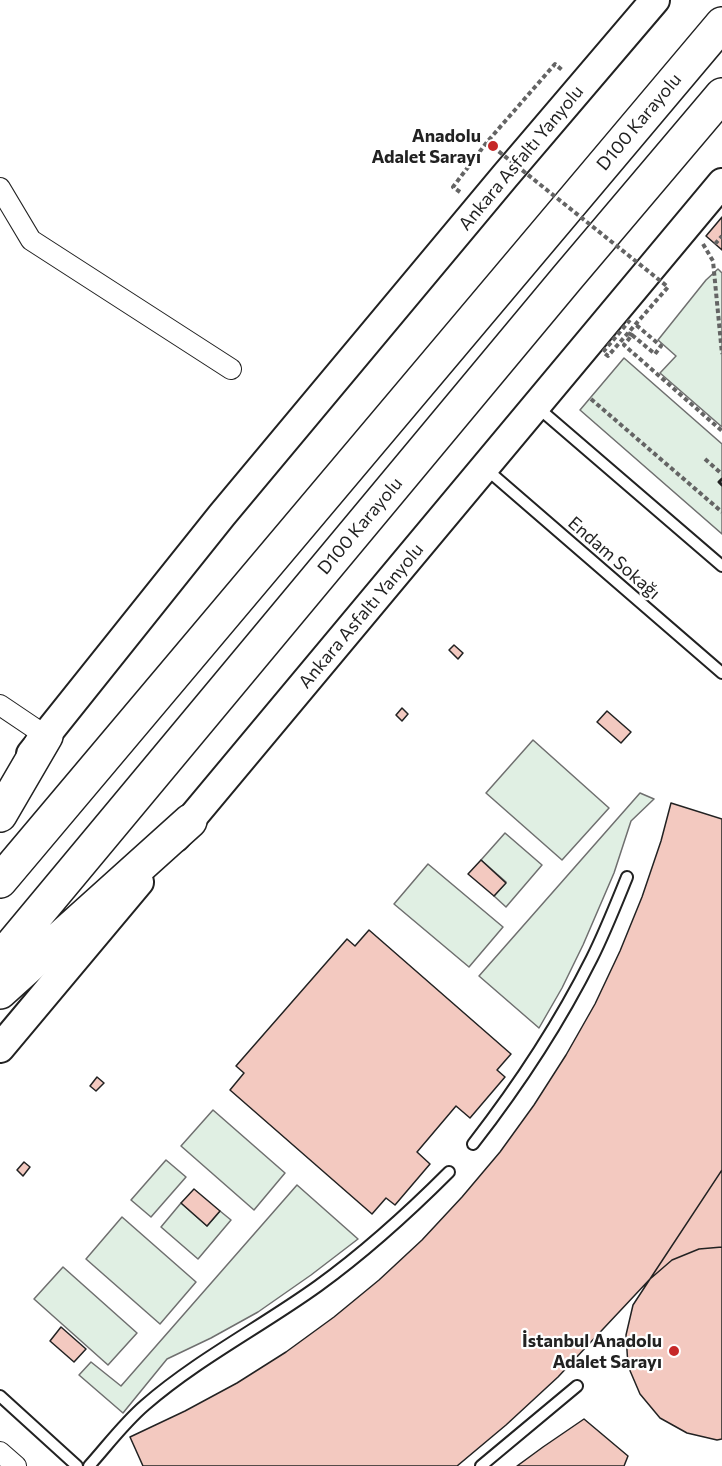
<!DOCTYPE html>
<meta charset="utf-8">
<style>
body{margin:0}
canvas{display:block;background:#fff}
</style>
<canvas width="722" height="1466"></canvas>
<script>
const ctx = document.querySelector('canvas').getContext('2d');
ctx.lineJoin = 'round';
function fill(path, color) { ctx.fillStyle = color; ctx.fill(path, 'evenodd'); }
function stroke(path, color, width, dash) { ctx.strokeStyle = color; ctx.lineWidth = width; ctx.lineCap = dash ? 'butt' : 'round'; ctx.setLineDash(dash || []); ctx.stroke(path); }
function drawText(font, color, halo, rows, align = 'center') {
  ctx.font = font + ' Commissioner,sans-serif'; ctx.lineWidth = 4.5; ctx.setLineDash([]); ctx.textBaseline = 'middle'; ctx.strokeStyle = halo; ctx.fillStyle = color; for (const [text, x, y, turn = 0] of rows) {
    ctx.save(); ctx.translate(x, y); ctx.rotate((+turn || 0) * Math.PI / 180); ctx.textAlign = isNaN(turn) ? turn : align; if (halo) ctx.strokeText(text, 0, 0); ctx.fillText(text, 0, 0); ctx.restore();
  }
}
const green = new Path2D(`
 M718,269L722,273V427L660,373L676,356L658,340L706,280Z
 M624,358L722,444V534L580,410Z
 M533,740L609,808L562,860L486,793Z
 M640,793L654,799L631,821L614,873L583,945L562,988L539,1028L479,976Z
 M505,833L542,865L506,907L494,896L506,882L481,860Z
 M428,864L503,927L469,967L394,904Z
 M213,1110L285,1173L254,1210L181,1146Z
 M166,1160L186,1177L151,1217L131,1200Z
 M297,1185L358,1239L311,1275L258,1312L211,1338L167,1359L123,1413L79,1375L91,1362L121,1386Z
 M181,1203L207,1226L220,1211L231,1220L198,1259L161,1227Z
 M122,1217L196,1282L160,1324L86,1259Z
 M63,1267L137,1333L108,1365L34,1299Z`);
fill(green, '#e0efe3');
stroke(green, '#6f6f6f', 1.5);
const building = new Path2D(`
 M722,217V250L706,236Z
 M454,645L463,653L458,659L449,650Z
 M402,708L408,714L402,721L396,715Z
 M607,711L631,732L621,743L597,722Z
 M671,803L722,819V1170L650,1279L558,1377L506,1425L457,1466H143L130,1437L185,1411L237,1383L286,1352L334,1317L379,1280L422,1240L462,1197L500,1152L534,1105L566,1055L595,1004L620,951L642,897L661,841Z
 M481,860L506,883L494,896L468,874Z
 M369,930L511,1054L497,1070L505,1077L470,1118L456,1106L417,1152L430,1164L395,1205L386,1198L372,1214L230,1090L244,1073L236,1066L347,939L355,946Z
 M97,1077L104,1083L96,1091L90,1086Z
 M24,1162L30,1167L23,1176L17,1170Z
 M722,1170V1247L699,1249L672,1260L650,1279Z
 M194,1189L220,1211L207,1226L181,1203Z
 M722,1247V1439L717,1440L687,1433L660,1418L640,1394L628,1366L626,1335L633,1305L650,1279L672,1260L699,1249Z
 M61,1327L86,1349L74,1362L50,1341Z
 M584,1419L628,1456L624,1466H517L543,1447Z`);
fill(building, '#f3c9c0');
stroke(building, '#222', 1.5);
const lane = new Path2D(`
 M536,406L722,566
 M485,468L722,673
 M473,1144C518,1086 559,1024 592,958C605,932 616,904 627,877
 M0,1396L77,1466
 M89,1466C107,1446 124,1423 145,1405C198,1359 261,1327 318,1286C365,1252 408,1213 449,1172
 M481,1466L577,1386`);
const street = new Path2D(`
 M0,188L31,240L231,369
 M0,705L46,736
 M0,1452L16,1466`);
const secondary = new Path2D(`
 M31,754L222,515L505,176L655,0
 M176,837L722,183
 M0,1048L139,882`);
const highway = new Path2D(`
 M0,815L46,736
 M0,881L722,24
 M0,959L567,278L722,95
 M0,992L190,821`);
stroke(lane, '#222', 14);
stroke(street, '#222', 22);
stroke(secondary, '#222', 32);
stroke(highway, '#222', 36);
stroke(new Path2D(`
 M460,192L453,187L487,142L555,64L562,70
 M703,244L713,261L722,354
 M715,244L722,236
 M628,333L632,335L624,345L722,431
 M632,335L655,354L661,346L635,324
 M591,399L722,512
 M705,459L722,474`), '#646464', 4, [4.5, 3]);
stroke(lane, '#fff', 10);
stroke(street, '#fff', 20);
stroke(secondary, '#fff', 28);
stroke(highway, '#fff', 33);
stroke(new Path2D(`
 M487,142L668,287L608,356L603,352L630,320`), '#646464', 4, [4.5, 3]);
stroke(new Path2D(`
 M722,479L719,482L722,485`), '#222', 3);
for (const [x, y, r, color] of [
 [493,146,6,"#c62828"],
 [674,1351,6,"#c62828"]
]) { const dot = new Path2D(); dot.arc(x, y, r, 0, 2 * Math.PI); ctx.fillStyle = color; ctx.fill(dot); stroke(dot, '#fff', 2); }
drawText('18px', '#222', '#fff', [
 ["D100 Karayolu",639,122,-50],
 ["Ankara Asfaltı Yanyolu",521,158,-50],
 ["D100 Karayolu",360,526,-50],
 ["Endam Sokağı",614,558,41],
 ["Ankara Asfaltı Yanyolu",361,616,-50]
]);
drawText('bold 18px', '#222', '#fff', [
 ["Anadolu",481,136],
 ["Adalet Sarayı",481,157],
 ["İstanbul Anadolu",662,1341],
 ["Adalet Sarayı",662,1362]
], 'right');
</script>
